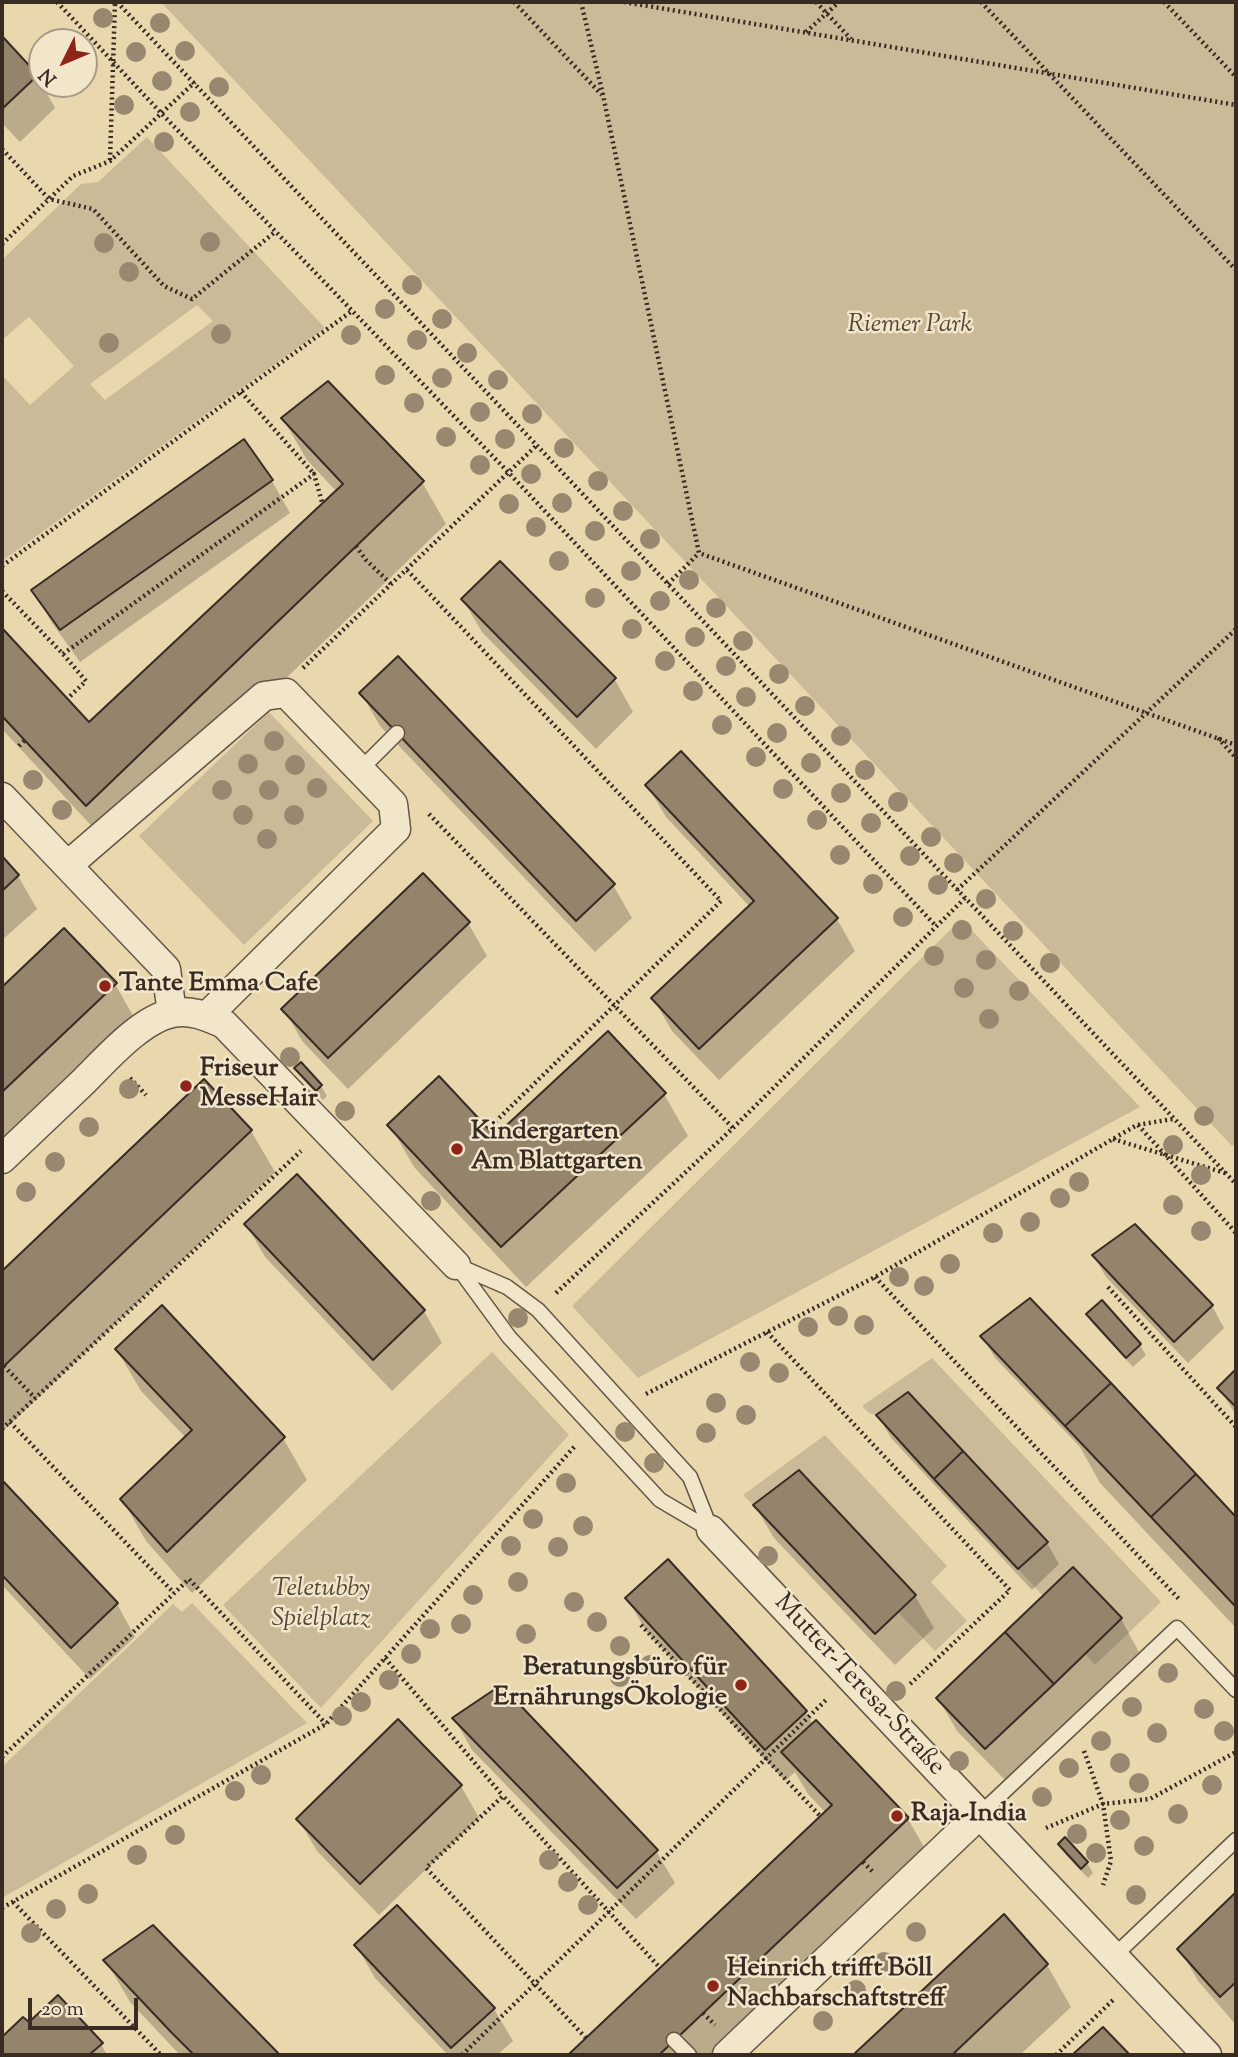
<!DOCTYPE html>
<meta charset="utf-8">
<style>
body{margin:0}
#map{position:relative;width:1238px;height:2057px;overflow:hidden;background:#e9d7ae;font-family:"Sorts Mill Goudy",serif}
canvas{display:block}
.frame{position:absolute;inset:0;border:4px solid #372b24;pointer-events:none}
.north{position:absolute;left:28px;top:28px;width:70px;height:70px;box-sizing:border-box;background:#f1e5ca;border:2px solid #a79b88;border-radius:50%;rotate:227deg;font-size:19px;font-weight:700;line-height:28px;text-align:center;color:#372b24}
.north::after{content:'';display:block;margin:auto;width:24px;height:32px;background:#8f2418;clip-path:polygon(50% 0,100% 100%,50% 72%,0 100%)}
.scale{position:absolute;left:28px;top:1998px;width:110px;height:32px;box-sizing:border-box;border:4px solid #372b24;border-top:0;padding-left:9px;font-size:21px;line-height:24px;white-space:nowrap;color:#372b24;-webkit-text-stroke:5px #f1e5ca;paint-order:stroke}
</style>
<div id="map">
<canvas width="1238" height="2057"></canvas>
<div class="frame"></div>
<div class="north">N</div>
<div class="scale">20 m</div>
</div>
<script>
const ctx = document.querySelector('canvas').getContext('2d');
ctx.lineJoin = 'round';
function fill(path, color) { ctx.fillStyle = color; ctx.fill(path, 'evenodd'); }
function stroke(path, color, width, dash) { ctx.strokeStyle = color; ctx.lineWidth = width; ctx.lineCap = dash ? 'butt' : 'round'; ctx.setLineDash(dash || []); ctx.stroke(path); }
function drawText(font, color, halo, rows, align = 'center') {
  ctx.font = font + ' "Sorts Mill Goudy",serif'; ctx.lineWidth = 5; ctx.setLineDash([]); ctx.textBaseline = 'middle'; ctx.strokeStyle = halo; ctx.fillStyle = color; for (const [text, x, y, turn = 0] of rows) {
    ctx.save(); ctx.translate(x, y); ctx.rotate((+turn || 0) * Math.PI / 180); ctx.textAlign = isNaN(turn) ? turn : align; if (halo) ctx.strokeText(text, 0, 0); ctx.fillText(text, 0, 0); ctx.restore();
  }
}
fill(new Path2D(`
 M161,2H1236V1143L1232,1146Z
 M147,137L325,328L2,561V375L30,405L74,366L29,317L2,340V260L81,184L98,182ZM197,305L213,321L105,400L90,384Z
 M269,712L373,821L244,945L139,836Z
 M961,919L1140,1107L638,1378L572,1306Z
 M492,1352L569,1435L321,1708L223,1605Z
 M932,1358L1161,1602L1095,1665L1085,1654L1122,1618L1073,1567L1043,1596L1018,1569L1048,1541L908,1392L876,1415L869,1413L862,1406Z
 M825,1435L947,1566L931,1582L967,1621L935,1651L898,1612L916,1595L799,1470L753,1505L743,1495Z
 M192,1603L307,1723L2,1898V1767L173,1604L182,1612Z`), '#cbba97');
fill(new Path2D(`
 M2,39L37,76L55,108L20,142L2,123Z
 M283,419L422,482L446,524L111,847L2,729V630L88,724L337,492L307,460Z
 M272,481L290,513L80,662L52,623L34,591Z
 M500,563L615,680L633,712L596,749L482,632L463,600Z
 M361,693L613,885L632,918L595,952L380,726Z
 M647,785L837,919L855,951L719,1080L672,1031L653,998L750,907L666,817Z
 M2,859L18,876L37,909L2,940Z
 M468,923L487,956L348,1089L302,1041L284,1009Z
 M64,931L115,984L139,1026L2,1156V990Z
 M297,1069L321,1086L327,1096L323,1100L303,1079Z
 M204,1081L251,1131L275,1172L2,1432V1273Z
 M664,1094L688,1136L526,1287L414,1167L390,1125L495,1139Z
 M246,1224L424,1311L442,1343L392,1391L265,1257Z
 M1094,1256L1212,1306L1224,1328L1188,1363L1106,1277Z
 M1088,1315L1140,1345L1146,1355L1133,1367L1094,1325Z
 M982,1336L1110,1384L1236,1519V1628L1100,1483L1080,1447L995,1358Z
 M117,1350L283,1438L307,1480L192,1593L146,1541L122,1499L186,1438L141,1391Z
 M1236,1371V1415L1219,1388Z
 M878,1416L1047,1543L1059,1564L1032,1590L891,1438Z
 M799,1472L915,1596L934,1628L895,1665L774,1538L755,1506Z
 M2,1483L117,1604L135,1637L90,1679L2,1585Z
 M627,1598L806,1712L813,1725L908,1819L932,1861L726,2055H571L826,1813L808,1794L795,1772L785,1781L646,1631Z
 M1121,1619L1139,1652L1005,1780L957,1731L938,1698Z
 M454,1718L656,1851L675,1883L636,1919L472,1750Z
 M461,1786L479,1818L379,1915L317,1851L298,1819Z
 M1060,1845L1087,1863L1093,1873L1088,1878L1066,1855Z
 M1236,1896V2025L1198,1981L1180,1949Z
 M397,1907L494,2009L513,2041L497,2055H448L375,1978L356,1945Z
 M1004,1917L1047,1965L1071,2007L1020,2055H856Z
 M153,1927L277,2055H180L130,2002L106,1961Z
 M23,2019L29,2024L101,2044L107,2055H2V2039Z`), '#0003');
const building = new Path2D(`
 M2,36L38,75L2,109Z
 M328,381L424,481L86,806L2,716V628L89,722L343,484L281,418Z
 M244,439L273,480L60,630L31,590Z
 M500,561L616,678L577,717L461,599Z
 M398,656L615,884L576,921L359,693Z
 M681,751L838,918L699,1049L651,998L754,901L645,785Z
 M2,856L19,875L2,891Z
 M423,873L470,922L328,1058L281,1009Z
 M64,928L117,983L2,1092V987Z
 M608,1031L666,1093L501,1247L387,1125L439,1076L495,1136Z
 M301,1062L322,1085L316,1091L294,1068Z
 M204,1079L252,1130L2,1368V1271Z
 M297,1174L425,1310L373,1360L244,1224Z
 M1135,1224L1213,1305L1174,1342L1092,1255Z
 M1030,1298L1111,1383L1065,1426L980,1336Z
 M1102,1300L1141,1344L1126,1358L1086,1314Z
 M162,1305L285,1437L167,1552L120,1499L192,1430L115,1349Z
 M1236,1369V1407L1217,1388Z
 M1111,1383L1196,1474L1151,1517L1065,1426Z
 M908,1392L963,1451L934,1479L876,1415Z
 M963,1451L1048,1542L1018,1569L934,1479Z
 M799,1470L916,1595L875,1634L753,1505Z
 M1196,1474L1236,1517V1607L1151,1517Z
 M2,1480L118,1603L71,1648L2,1575Z
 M668,1559L807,1711L765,1750L625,1598Z
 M1073,1567L1122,1618L1054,1684L1005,1632Z
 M1005,1632L1054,1684L985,1749L936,1698Z
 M501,1685L658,1850L617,1888L452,1718Z
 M398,1719L462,1785L360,1884L296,1819Z
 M816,1720L909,1818L659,2055H568L832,1805L781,1752Z
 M1065,1837L1088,1862L1081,1869L1058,1844Z
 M1236,1892V1982L1220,1997L1177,1949Z
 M397,1905L495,2008L451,2048L354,1945Z
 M1004,1914L1048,1964L952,2055H853Z
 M153,1925L280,2055H194L171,2032L103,1960Z
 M58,1995L103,2043L89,2055H2V2037L23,2017L29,2022Z
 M1103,2027L1130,2055H1072Z`);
fill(building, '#94846c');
stroke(building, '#372b24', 2);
const lane = new Path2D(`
 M361,769L397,733
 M456,1265L507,1287L538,1310L690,1477L711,1530
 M457,1266L509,1337L660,1500L711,1530
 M979,1815L1177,1628L1236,1690
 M1113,1957L1236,1840
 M674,2040L689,2055`);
const street = new Path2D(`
 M2,797L166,969L172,1013
 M68,865L264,696L286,693L393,804L396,829L207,1016
 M2,1159C28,1134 54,1110 80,1085C104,1062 139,1020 172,1013C191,1009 208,1017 224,1024L456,1265
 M711,1530L1207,2055
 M727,2055L979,1815`);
stroke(lane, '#645646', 17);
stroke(street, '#645646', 31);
stroke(new Path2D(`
 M57,2L161,113L509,473L936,926
 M117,2L1236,1184
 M514,2L602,95
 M581,2L603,95L699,553L1236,745
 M624,2L1236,105
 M816,2L851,39
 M981,2L1236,270
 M1164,2L1236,77
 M806,32L839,2
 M2,149L49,199L93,209L164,286L192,299L275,232
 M110,160L115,2
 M2,244L73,176L110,161L195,82
 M241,392L314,474
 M356,546L366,560L391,584
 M2,566L352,311
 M407,570L721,901L492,1125
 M668,584L699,553
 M2,591L63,654L86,681L67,699
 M63,654L314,474L322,502
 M303,668L536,446
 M1218,738L1236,758
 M19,746L24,741
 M429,814L733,1128
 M957,890L1236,629
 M130,1078L146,1095
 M1138,1125L1236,1233
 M1113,1139L1225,1173
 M875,1277L1179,1599
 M1108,1287L1236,1427
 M556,1293L733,1128L965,898
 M767,1332L1010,1590L908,1686
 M4,1366L35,1398
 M646,1394L875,1277L1137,1125L1173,1119
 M10,1422L174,1593
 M2,1429L301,1151
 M641,1625L820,1816
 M385,1658L503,1796
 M1084,1751L1103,1804L1111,1861L1103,1885
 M2,1757L189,1579L326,1724
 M1046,1828L1103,1804L1150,1799L1236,1752
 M863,1862L873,1872
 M13,1902L161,2055
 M2,1908L326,1724L575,1446
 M703,2013L715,2025
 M586,2038L426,1868L503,1796L660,1968
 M462,2055L827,1699
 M1056,2055L1113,2000`), '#372b24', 4.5, [2, 3.5]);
stroke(lane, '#f1e5ca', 14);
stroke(street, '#f1e5ca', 28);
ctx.fillStyle = '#98886f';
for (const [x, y] of [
 [103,18],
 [160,23],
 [185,51],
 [136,52],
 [162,81],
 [219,87],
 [124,105],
 [190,112],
 [164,142],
 [210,242],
 [104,243],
 [129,272],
 [412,285],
 [385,309],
 [442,319],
 [221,334],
 [351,335],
 [417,340],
 [109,343],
 [467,353],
 [385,375],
 [442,378],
 [498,380],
 [414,403],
 [480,412],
 [532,414],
 [446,437],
 [505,439],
 [564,448],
 [480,465],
 [531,474],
 [598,481],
 [562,503],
 [509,504],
 [623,511],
 [536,527],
 [595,531],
 [650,539],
 [559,561],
 [631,571],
 [689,580],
 [595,598],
 [660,601],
 [716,608],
 [632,629],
 [695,637],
 [743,641],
 [665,661],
 [726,666],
 [779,674],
 [693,691],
 [746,697],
 [805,706],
 [722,725],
 [777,733],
 [841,736],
 [274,741],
 [756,757],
 [811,763],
 [248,764],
 [295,765],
 [865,770],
 [33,780],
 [317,788],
 [783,789],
 [222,790],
 [269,790],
 [841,793],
 [898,802],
 [62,810],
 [243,815],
 [294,815],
 [817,820],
 [871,823],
 [931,837],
 [267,839],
 [840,855],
 [910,856],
 [954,863],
 [873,884],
 [938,885],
 [986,899],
 [903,917],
 [962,930],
 [1013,931],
 [934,956],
 [986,960],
 [1050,963],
 [964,988],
 [1019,991],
 [989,1019],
 [290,1057],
 [129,1089],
 [345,1111],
 [1204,1116],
 [89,1127],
 [1173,1145],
 [55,1162],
 [1201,1175],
 [1079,1182],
 [26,1192],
 [1060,1198],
 [431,1201],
 [1173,1205],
 [1030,1222],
 [1201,1231],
 [993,1233],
 [950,1264],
 [899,1277],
 [924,1286],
 [838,1316],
 [518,1318],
 [864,1325],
 [808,1327],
 [750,1362],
 [779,1373],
 [716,1403],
 [746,1415],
 [625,1432],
 [706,1433],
 [654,1463],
 [566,1483],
 [533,1519],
 [583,1526],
 [511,1546],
 [558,1547],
 [768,1556],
 [518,1582],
 [473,1595],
 [574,1602],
 [597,1622],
 [461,1624],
 [430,1629],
 [526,1634],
 [620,1646],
 [411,1654],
 [650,1665],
 [1168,1673],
 [620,1677],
 [389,1680],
 [896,1691],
 [361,1702],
 [1132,1707],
 [1204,1709],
 [342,1716],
 [1224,1731],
 [1157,1733],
 [1101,1741],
 [959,1761],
 [1120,1763],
 [1069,1768],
 [261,1775],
 [1139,1783],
 [1212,1785],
 [235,1791],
 [1042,1797],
 [1178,1814],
 [1120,1820],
 [1077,1834],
 [175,1835],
 [1144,1846],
 [1096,1853],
 [137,1855],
 [549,1860],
 [568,1882],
 [88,1894],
 [1136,1895],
 [588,1905],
 [56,1909],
 [916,1932],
 [31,1933],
 [884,1962],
 [856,1990],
 [823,2021]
]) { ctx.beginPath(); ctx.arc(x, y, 10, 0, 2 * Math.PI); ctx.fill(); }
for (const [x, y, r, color] of [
 [105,986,7,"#8f2418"],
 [186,1086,7,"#8f2418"],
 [457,1149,7,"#8f2418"],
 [741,1685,7,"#8f2418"],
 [897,1816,7,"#8f2418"],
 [713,1986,7,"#8f2418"]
]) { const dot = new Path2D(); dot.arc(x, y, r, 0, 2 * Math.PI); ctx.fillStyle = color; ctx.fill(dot); stroke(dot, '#f1e5ca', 2.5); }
drawText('italic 26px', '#55483b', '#f1e5ca', [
 ["Riemer Park",910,327],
 ["Teletubby",321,1591],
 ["Spielplatz",321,1621]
]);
drawText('bold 26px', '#372b24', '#f1e5ca', [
 ["Tante Emma Cafe",119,986],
 ["Friseur",200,1071],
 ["MesseHair",200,1101],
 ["Kindergarten",471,1134],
 ["Am Blattgarten",471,1164],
 ["Beratungsbüro für",727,1670,"right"],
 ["ErnährungsÖkologie",727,1700,"right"],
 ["Raja-India",911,1816],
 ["Heinrich trifft Böll",727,1971],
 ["Nachbarschaftstreff",727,2001]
], 'left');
drawText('26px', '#372b24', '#f1e5ca', [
 ["Mutter-Teresa-Straße",858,1686,47]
]);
</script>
